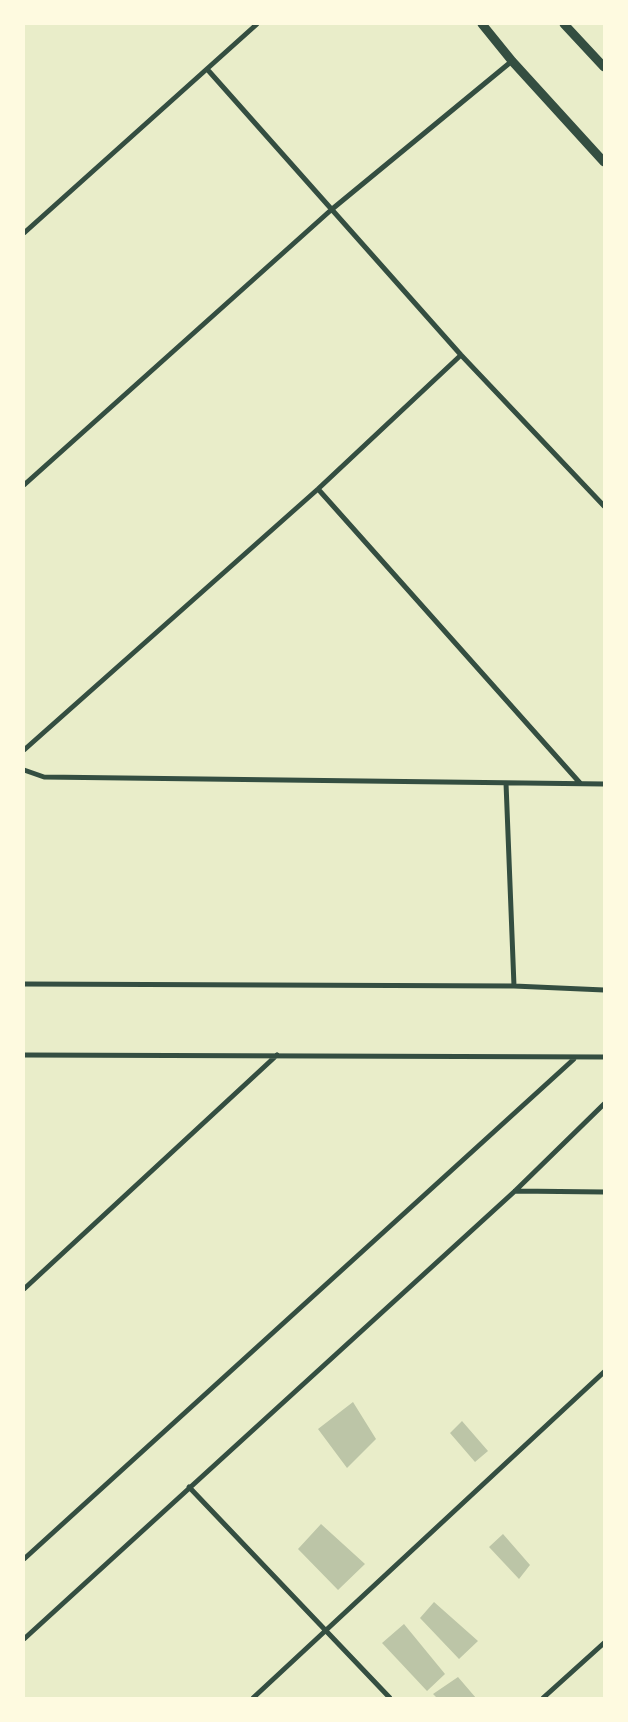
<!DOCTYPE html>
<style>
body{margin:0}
#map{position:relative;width:628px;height:1722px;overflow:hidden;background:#e9edc9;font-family:"DM Sans",sans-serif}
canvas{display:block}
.frame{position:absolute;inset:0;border:25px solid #fefae0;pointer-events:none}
</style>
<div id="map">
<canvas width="628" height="1722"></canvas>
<div class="frame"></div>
</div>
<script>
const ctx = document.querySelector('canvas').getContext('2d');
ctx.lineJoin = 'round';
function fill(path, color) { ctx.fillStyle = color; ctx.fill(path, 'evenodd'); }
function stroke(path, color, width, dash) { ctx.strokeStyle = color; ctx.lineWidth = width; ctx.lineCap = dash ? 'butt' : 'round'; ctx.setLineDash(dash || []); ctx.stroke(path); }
fill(new Path2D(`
 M353,1402L376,1439L347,1468L318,1429Z
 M462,1421L488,1451L475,1462L450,1433Z
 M321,1524L365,1564L338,1590L298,1549Z
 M503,1534L530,1565L519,1579L489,1547Z
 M434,1602L478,1641L459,1659L420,1618Z
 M404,1624L445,1674L427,1691L382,1643Z
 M458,1677L476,1698H437L433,1694Z`), '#bcc5a7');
stroke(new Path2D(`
 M207,69L461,355L604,506
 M24,233L257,24
 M24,485L331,210L512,61
 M318,489L580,783
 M24,750L318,489L461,355
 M24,770L44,777L604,784
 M506,783L514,986
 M24,984L514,986L604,990
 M24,1055L604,1057
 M515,1191L604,1192
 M24,1289L277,1055
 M189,1487L390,1698
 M24,1559L574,1059
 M24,1639L515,1191L604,1104
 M253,1698L604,1372
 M543,1698L604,1643`), '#344e41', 5);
stroke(new Path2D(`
 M482,24L512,61L604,162
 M564,24L604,67`), '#344e41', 9);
</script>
